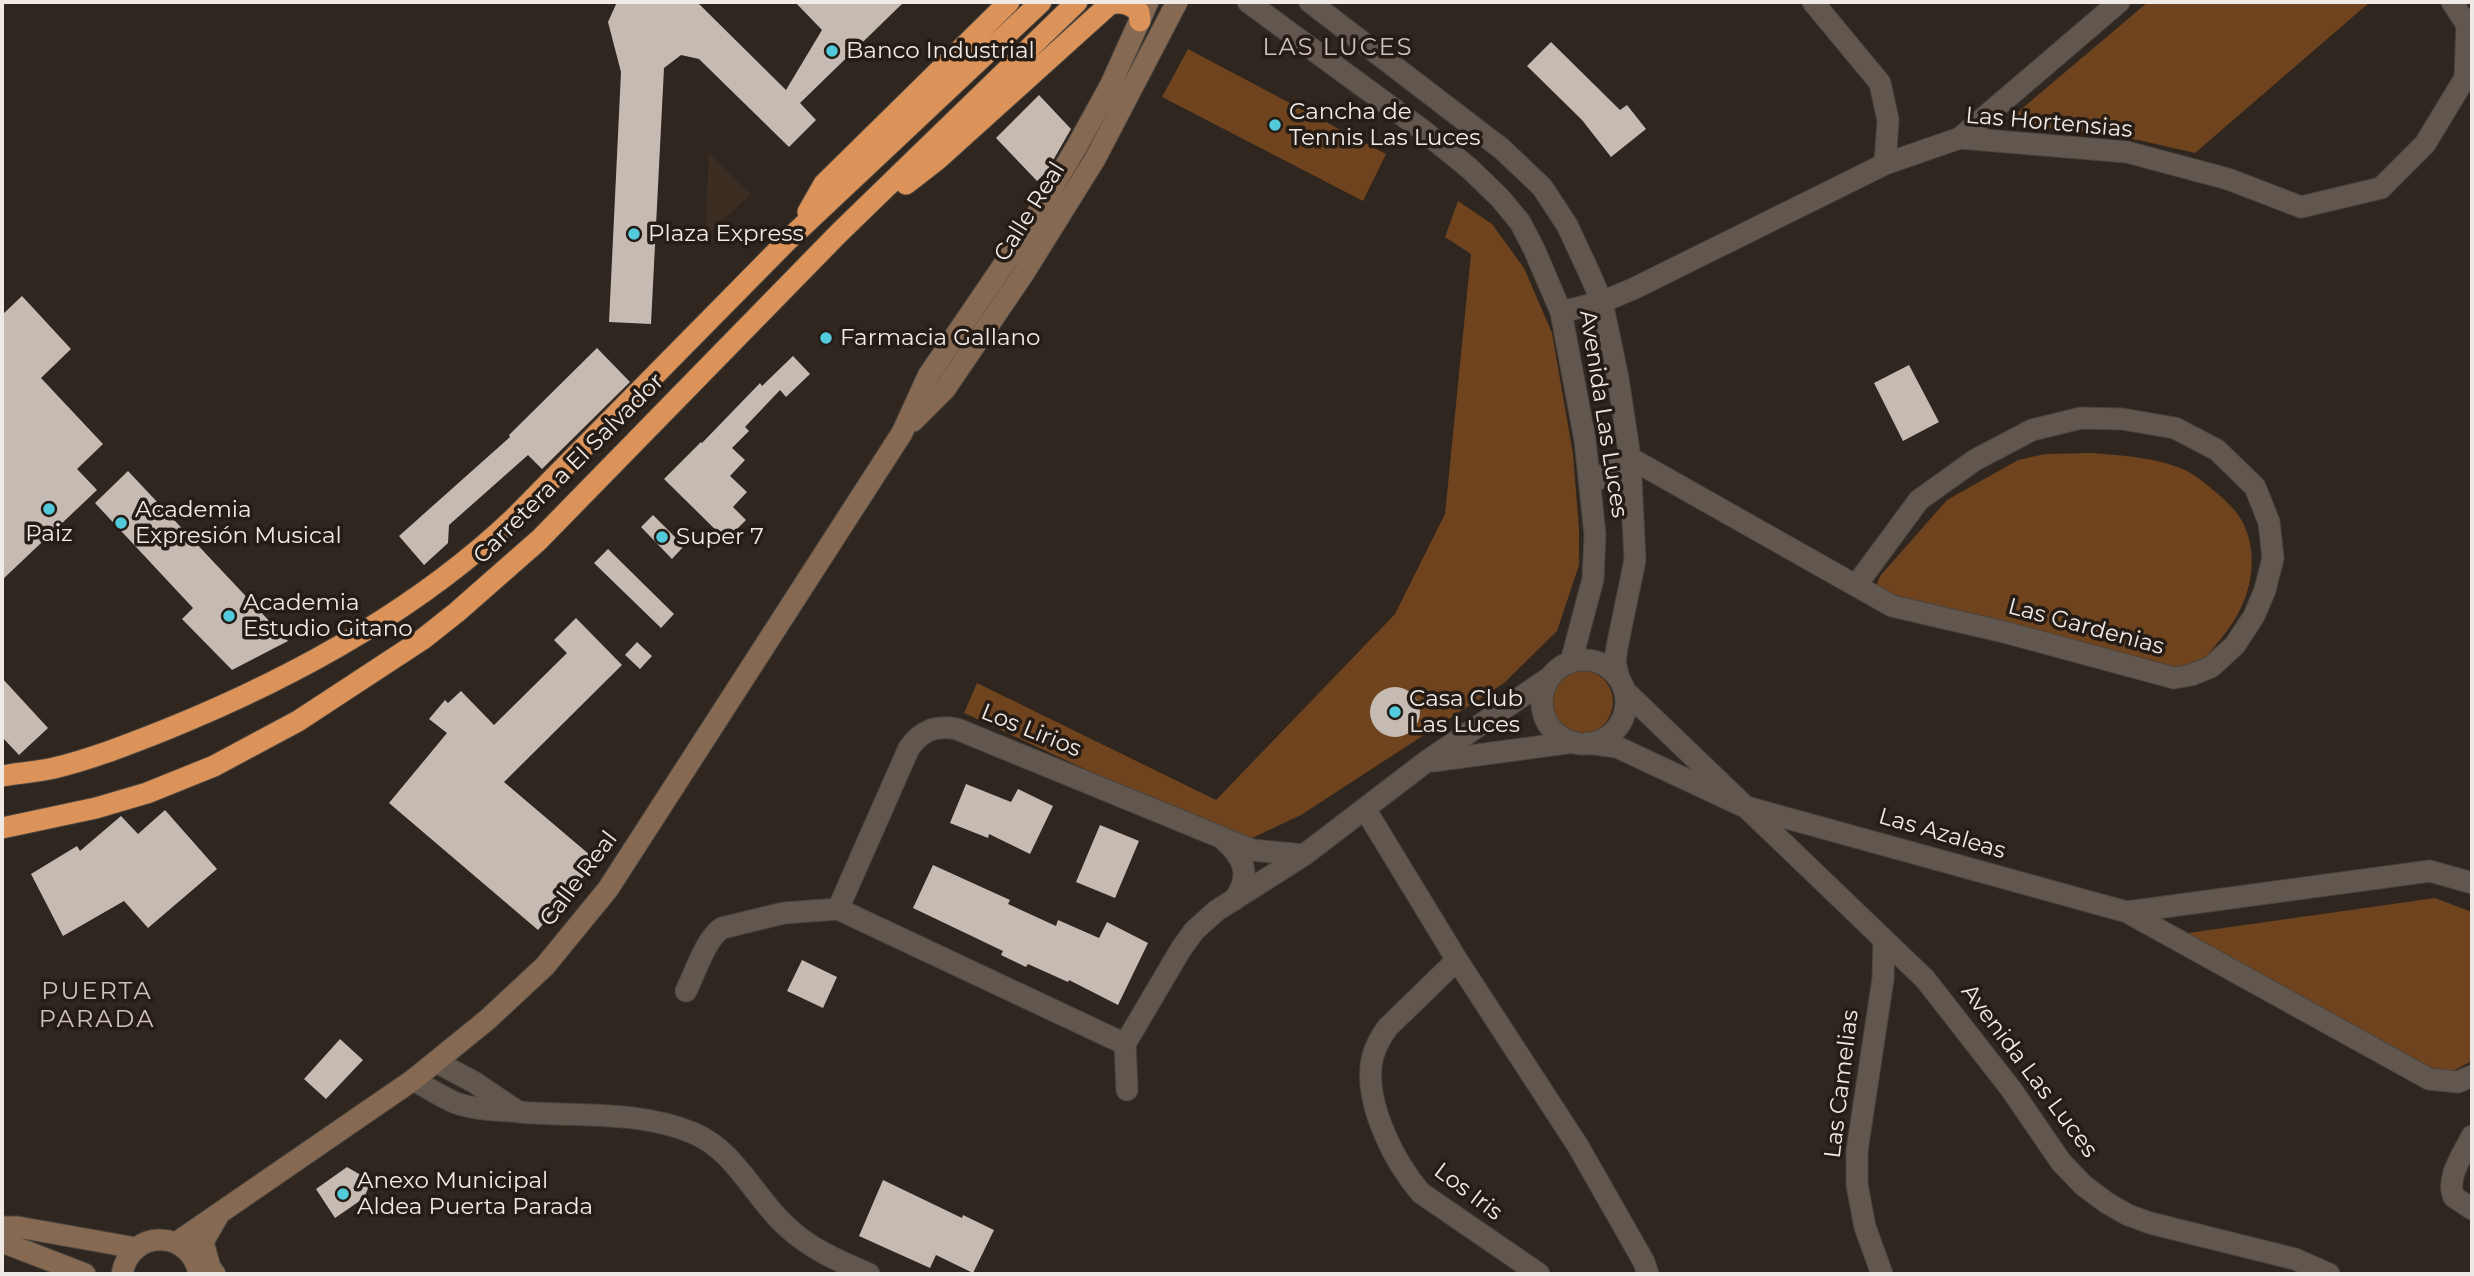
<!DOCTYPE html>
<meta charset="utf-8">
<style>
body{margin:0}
#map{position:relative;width:2474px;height:1276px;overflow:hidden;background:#2e261f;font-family:Montserrat,sans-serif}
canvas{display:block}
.frame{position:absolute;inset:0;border:4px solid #f0eae6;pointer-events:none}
</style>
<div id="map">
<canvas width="2474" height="1276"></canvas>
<div class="frame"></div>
</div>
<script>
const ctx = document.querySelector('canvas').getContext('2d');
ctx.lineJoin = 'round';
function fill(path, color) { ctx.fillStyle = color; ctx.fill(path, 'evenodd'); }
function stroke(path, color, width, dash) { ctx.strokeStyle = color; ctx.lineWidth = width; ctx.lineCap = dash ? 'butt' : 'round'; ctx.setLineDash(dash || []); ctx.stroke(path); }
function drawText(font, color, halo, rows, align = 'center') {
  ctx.font = font + ' Montserrat,sans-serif'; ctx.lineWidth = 7; ctx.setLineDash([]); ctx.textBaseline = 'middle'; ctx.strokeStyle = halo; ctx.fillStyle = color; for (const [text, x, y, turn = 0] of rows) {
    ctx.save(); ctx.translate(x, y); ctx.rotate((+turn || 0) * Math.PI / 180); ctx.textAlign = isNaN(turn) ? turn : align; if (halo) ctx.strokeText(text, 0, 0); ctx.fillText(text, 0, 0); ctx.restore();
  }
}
fill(new Path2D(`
 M709,153L751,194L705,237Z`), '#3b2d22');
fill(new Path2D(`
 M2148,2H2370L2195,153L2138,140L2036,126L2012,117Z
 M1188,49L1386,154L1363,201L1162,97Z
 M1458,201L1492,224L1524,268L1552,333L1573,454L1579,529V565L1557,631L1504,683L1301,815L1252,838H1235L1206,825L964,713L977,683L1216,800L1395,614L1445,514L1471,254L1445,237Z
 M2090,453C2120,455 2152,457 2180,468C2191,472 2203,481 2212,489C2223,498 2238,511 2244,525C2260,560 2250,601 2227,631C2213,648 2202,667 2179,671L1891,603L1875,589L1880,576L1947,500L2018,460L2045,454Z
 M1549 702a32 32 0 1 1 64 0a32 32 0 1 1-64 0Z
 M2435,898L2472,912V1061L2453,1071L2431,1068L2181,934Z`), '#6f431e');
fill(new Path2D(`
 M617,2H697L786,90L822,30L795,2H904L800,103L816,120L789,147L699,59L681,55L664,68L651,324L609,322L621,72L608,22Z
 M1551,42L1620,110L1627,105L1646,129L1611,157L1582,120L1527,66Z
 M1039,95L1071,129L1047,171L1037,181L996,138Z
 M22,296L71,349L41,378L103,444L77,469L97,490L2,580V315Z
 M597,348L630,382L542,469L528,455L449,525L448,543L424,565L399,536L510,437L509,435Z
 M793,356L810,374L786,397L780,390L745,427L749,431L732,448L745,460L730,476L747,492L733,507L746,520L726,540L664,479L701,442L702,443L760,383L762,386Z
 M1909,365L1939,422L1903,441L1874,383Z
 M128,471L288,641L232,670L182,619L193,608L95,503Z
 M653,515L684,546L672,559L641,527Z
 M608,549L674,614L661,628L594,563Z
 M576,618L622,665L504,782L597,861L538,930L389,803L447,733L429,719L445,700L448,703L461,691L494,725L567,653L554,640Z
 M637,642L652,656L640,669L625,655Z
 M2,678L48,728L19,755L2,737Z
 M1370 712a25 25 0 1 1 50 0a25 25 0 1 1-50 0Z
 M966,784L1011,802L1018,789L1053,806L1030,854L989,834L988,838L950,823Z
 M165,810L217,869L148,928L124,901L63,936L31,874L77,846L80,851L121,816L138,834Z
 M1100,825L1139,841L1115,898L1076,882Z
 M933,865L1010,900L1008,904L1056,926L1058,920L1099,938L1107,922L1148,943L1118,1005L1069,980L1068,982L1028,964L1026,967L1001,955L1003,951L913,908Z
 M802,960L837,977L823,1008L787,991Z
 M340,1039L363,1060L326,1099L304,1079Z
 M347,1167L371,1181L364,1198L335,1218L316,1189Z
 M883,1180L962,1218L963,1215L994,1230L973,1273L936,1255L930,1268L859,1236Z`), '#c6bbb3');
const street = new Path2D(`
 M1248,2L1421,129L1469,168L1500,198L1520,222L1534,249L1561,312L1585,440L1595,535L1593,579L1571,662
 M1310,2L1502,149L1542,187L1567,225L1588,270L1602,302L1618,378L1630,458L1635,560L1617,647L1615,663L1619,678
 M1813,2L1880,83L1888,120L1885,164
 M1960,138L2119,2
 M1561,312L1602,302L1635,288L1885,164L1960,138L2127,152L2228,179L2301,207L2381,188L2425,144L2465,78L2467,25L2452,2
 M1590,484L1630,458L1892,606L2004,632L2174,678L2191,675L2211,667L2235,645L2254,616L2265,590L2273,558L2269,522L2255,487L2217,450L2175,428L2122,419L2081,418L2032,430L1975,460L1919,500L1857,584
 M1542 702a42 42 0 1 1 84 0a42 42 0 1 1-84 0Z
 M1625,691L1925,979L2011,1089L2061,1162L2083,1185L2107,1203L2128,1215L2150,1223L2295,1259L2329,1274
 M1588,743L1617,747L1743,806L2127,912L2429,1079L2458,1082L2472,1076
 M1433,761L1574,742
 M1365,809L1457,960L1578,1146L1644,1262L1648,1274
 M1225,841C1245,858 1251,878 1234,900
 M838,909L909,748C922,730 936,725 957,729L1252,850L1304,855
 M2127,912L2430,871L2472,883
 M1457,960L1388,1027C1379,1039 1372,1053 1371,1067C1367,1108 1395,1163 1421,1193L1539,1274
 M686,991C695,973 706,938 722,928L784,913L838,909L1125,1044
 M436,1062L474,1082L517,1111
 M413,1080C427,1087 441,1097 456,1103C476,1110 497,1110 519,1112C576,1117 638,1110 693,1133C735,1150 754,1197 786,1226C810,1249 839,1261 869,1274
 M1127,1090L1125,1044L1181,949L1194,931L1216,911L1304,855L1427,761L1549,678
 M2472,1136C2464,1153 2445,1178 2454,1197L2472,1209
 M1882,1274L1865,1227L1857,1185V1151L1883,979L1884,940`);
const secondary = new Path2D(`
 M913,421L945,389L1024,273L1095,159L1177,2
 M2,1227H18L136,1248
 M2,1242L85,1274
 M176,1243L413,1080L487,1020L545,966L608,889L902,433L928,376L1028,229L1077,146L1111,84L1148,2
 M122,1274C130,1228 191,1229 199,1274
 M215,1274L210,1267L203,1242L218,1216`);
const highway = new Path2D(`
 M906,184L937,160L1110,4C1122,1 1130,4 1139,12L1140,21
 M808,212L824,184L1009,2
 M2,776C19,773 37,772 54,768C92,759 129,744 165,730C291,679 415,612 514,518L789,239L1041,2
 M2,828L96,808L147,793L214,766L298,721L423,639L457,612L539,540L839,233L1077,2`);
stroke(street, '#4a443e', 23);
stroke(secondary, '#4a443e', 23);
stroke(highway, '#4a443e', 23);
stroke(street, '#61574f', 21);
stroke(secondary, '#866952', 21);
stroke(highway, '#db9359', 21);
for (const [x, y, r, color] of [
 [832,51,7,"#53cadc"],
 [1275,125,7,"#53cadc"],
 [634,234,7,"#53cadc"],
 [826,338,7,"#53cadc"],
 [49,509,7,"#53cadc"],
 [121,523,7,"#53cadc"],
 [662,537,7,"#53cadc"],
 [229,616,7,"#53cadc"],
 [1395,712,7,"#53cadc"],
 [343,1194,7,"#53cadc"]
]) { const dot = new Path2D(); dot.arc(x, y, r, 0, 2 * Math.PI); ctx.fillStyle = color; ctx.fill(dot); stroke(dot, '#251c16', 2.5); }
drawText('23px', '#f0eae6', '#251c16', [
 ["Banco Industrial",846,51],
 ["Cancha de",1289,112],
 ["Tennis Las Luces",1289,138],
 ["Plaza Express",648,234],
 ["Farmacia Gallano",840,338],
 ["Academia",135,510],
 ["Expresión Musical",135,536],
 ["Paiz",49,534,"center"],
 ["Super 7",676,537],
 ["Academia",243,603],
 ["Estudio Gitano",243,629],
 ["Casa Club",1409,699],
 ["Las Luces",1409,725],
 ["Anexo Municipal",357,1181],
 ["Aldea Puerta Parada",357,1207]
], 'left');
drawText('23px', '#f0eae6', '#251c16', [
 ["Las Hortensias",2049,123,5],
 ["Calle Real",1030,212,-58],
 ["Avenida Las Luces",1603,414,81],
 ["Carretera a El Salvador",569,469,-45],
 ["Las Gardenias",2086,627,15],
 ["Los Lirios",1031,731,22],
 ["Las Azaleas",1942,834,16],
 ["Calle Real",579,879,-53],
 ["Avenida Las Luces",2029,1071,53],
 ["Las Camelias",1842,1084,-83],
 ["Los Iris",1468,1192,37]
]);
ctx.letterSpacing = '2px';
drawText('24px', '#cdc1b9', '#251c16', [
 ["LAS LUCES",1338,48],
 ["PUERTA",97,992],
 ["PARADA",97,1020]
]);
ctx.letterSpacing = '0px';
</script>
